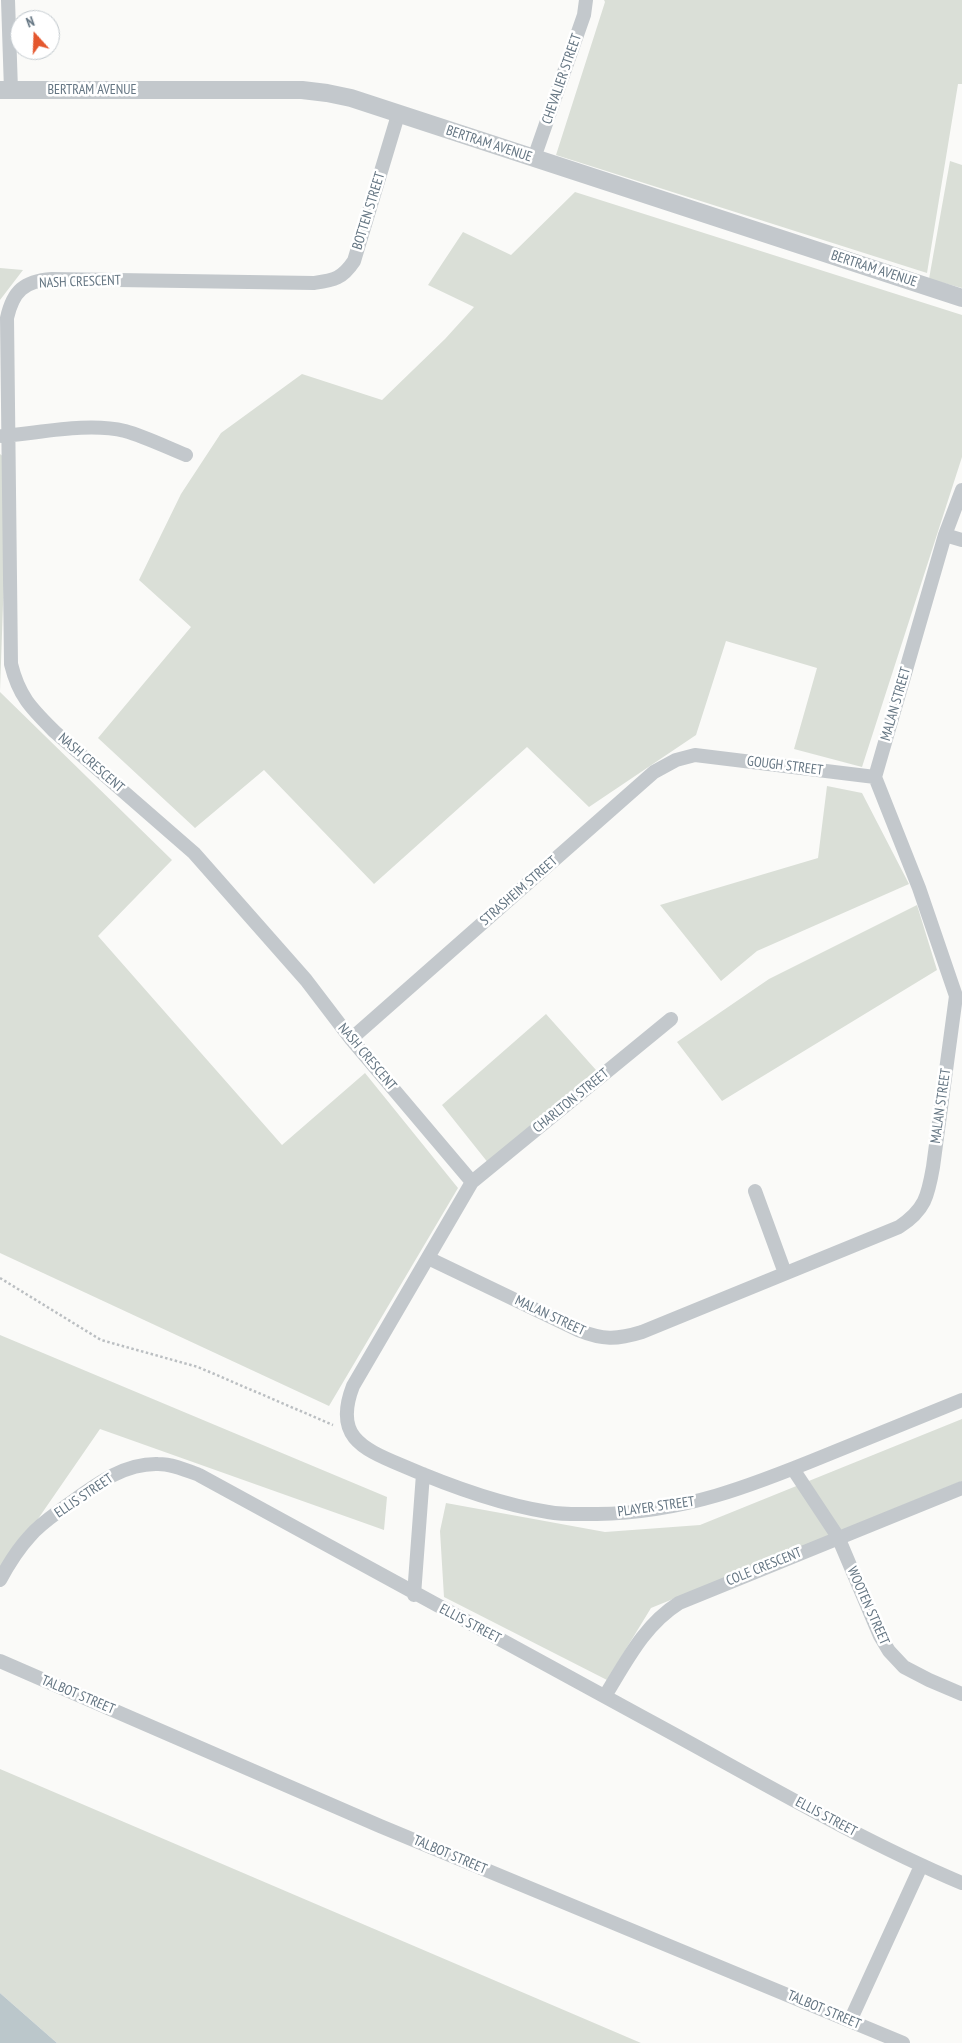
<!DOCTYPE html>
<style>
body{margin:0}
#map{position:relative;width:962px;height:2043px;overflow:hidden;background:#fafaf8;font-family:"PT Sans Narrow",sans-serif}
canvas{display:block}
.north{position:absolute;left:10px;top:10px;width:50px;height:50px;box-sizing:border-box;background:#fff;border:1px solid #c1c8cd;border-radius:50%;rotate:340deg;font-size:14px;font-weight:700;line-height:20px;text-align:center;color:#657683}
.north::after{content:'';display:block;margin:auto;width:18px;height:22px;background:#e4572e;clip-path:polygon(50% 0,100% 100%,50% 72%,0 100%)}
</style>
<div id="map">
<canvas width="962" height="2043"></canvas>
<div class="north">N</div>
</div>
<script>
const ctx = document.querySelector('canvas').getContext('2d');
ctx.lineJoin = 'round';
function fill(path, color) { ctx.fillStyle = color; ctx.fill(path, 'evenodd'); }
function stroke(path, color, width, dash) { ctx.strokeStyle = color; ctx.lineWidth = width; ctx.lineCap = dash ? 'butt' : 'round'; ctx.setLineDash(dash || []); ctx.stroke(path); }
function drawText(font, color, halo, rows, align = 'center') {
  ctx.font = font + ' "PT Sans Narrow",sans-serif'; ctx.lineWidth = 5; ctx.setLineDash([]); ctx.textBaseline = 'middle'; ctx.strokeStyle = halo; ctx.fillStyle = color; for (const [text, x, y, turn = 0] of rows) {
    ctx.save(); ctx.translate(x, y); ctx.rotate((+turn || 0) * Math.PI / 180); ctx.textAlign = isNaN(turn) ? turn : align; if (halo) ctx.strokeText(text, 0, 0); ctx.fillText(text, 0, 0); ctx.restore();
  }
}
fill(new Path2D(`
 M604,0H962V84H958L927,273L556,155L605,2Z
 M950,161L962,165V288L929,279Z
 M575,192L962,315V457L862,767L794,749L817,668L726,641L696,735L589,807L527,747L374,884L264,770L195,828L98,738L191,627L139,580L181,494L221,433L302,374L382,400L445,339L474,307L428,285L463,232L511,255Z
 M0,268L23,270L0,300Z
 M0,454L8,460L0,691Z
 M0,692L172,860L98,936L282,1145L365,1073L458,1188L329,1406L0,1253Z
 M827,786L862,793L909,884L757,951L721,981L660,905L818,858Z
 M917,905L937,970L722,1101L677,1042L769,979Z
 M546,1014L596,1070L489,1164L442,1105Z
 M0,1335L387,1497L384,1530L100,1429L0,1574Z
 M962,1419V1481L651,1608L607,1680L444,1597L440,1531L446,1503L605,1532L700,1525Z
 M0,1769L641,2043H57L0,1993Z`), '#dadfd7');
fill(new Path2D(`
 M0,1993L57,2043H0Z`), '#bbc7cb');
stroke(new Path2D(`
 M0,1278L101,1340L198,1367L333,1425`), '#bbbfc2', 2.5, [2.5, 2.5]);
stroke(new Path2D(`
 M8,0L11,90
 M398,115L354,261C342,279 334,280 314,283L52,279C24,281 13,291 7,318L11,664C19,697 32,709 55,732L194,853L306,980L351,1039L472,1182
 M534,158L584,15L586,0
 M2,436C40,433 88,422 125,431C146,437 166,447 186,455
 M945,535L962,540
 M671,1019L472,1182L353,1386C334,1435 360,1448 401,1465C447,1485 498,1504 548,1512C564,1515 581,1514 597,1514C683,1513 751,1486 829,1454C873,1436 918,1418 962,1400
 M351,1039L654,772L676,760L695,755L875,777
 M755,1191L785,1273
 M428,1258L578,1330C603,1340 616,1340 642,1332L899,1227C925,1210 928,1196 933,1167L956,996L919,888L875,777L945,535L962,490
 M793,1469L838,1537L880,1636L889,1651L904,1667L929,1680L962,1694
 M0,1580C8,1565 18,1549 30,1536C40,1524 54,1515 66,1506C93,1487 122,1463 158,1464C172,1464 186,1470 199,1475C347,1557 497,1637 646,1719C750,1775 853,1837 962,1883
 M414,1595L423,1474
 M0,1661L380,1826L903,2043
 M605,1696C626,1662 644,1625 679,1603L962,1488
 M850,2021L921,1866`), '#c3c8cc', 14);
stroke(new Path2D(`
 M0,90H302L327,93L351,98L962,298`), '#c3c8cc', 18);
drawText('14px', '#657683', '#fff', [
 ["CHEVALIER STREET",562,79,-71],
 ["BERTRAM AVENUE",92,90],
 ["BERTRAM AVENUE",489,144,18],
 ["BOTTEN STREET",369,211,-73],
 ["BERTRAM AVENUE",874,269,18],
 ["NASH CRESCENT",80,282,-2],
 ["MALAN STREET",896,704,-74],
 ["NASH CRESCENT",91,763,41],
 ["GOUGH STREET",785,766,7],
 ["STRASHEIM STREET",519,891,-41],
 ["NASH CRESCENT",367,1057,50],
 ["CHARLTON STREET",571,1101,-39],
 ["MALAN STREET",941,1106,-82],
 ["MALAN STREET",550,1316,25],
 ["ELLIS STREET",84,1496,-34],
 ["PLAYER STREET",656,1507,-8],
 ["COLE CRESCENT",764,1567,-22],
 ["WOOTEN STREET",868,1606,66],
 ["ELLIS STREET",470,1624,28],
 ["TALBOT STREET",78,1695,23],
 ["ELLIS STREET",826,1817,28],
 ["TALBOT STREET",450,1855,23],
 ["TALBOT STREET",824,2010,23]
]);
</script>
